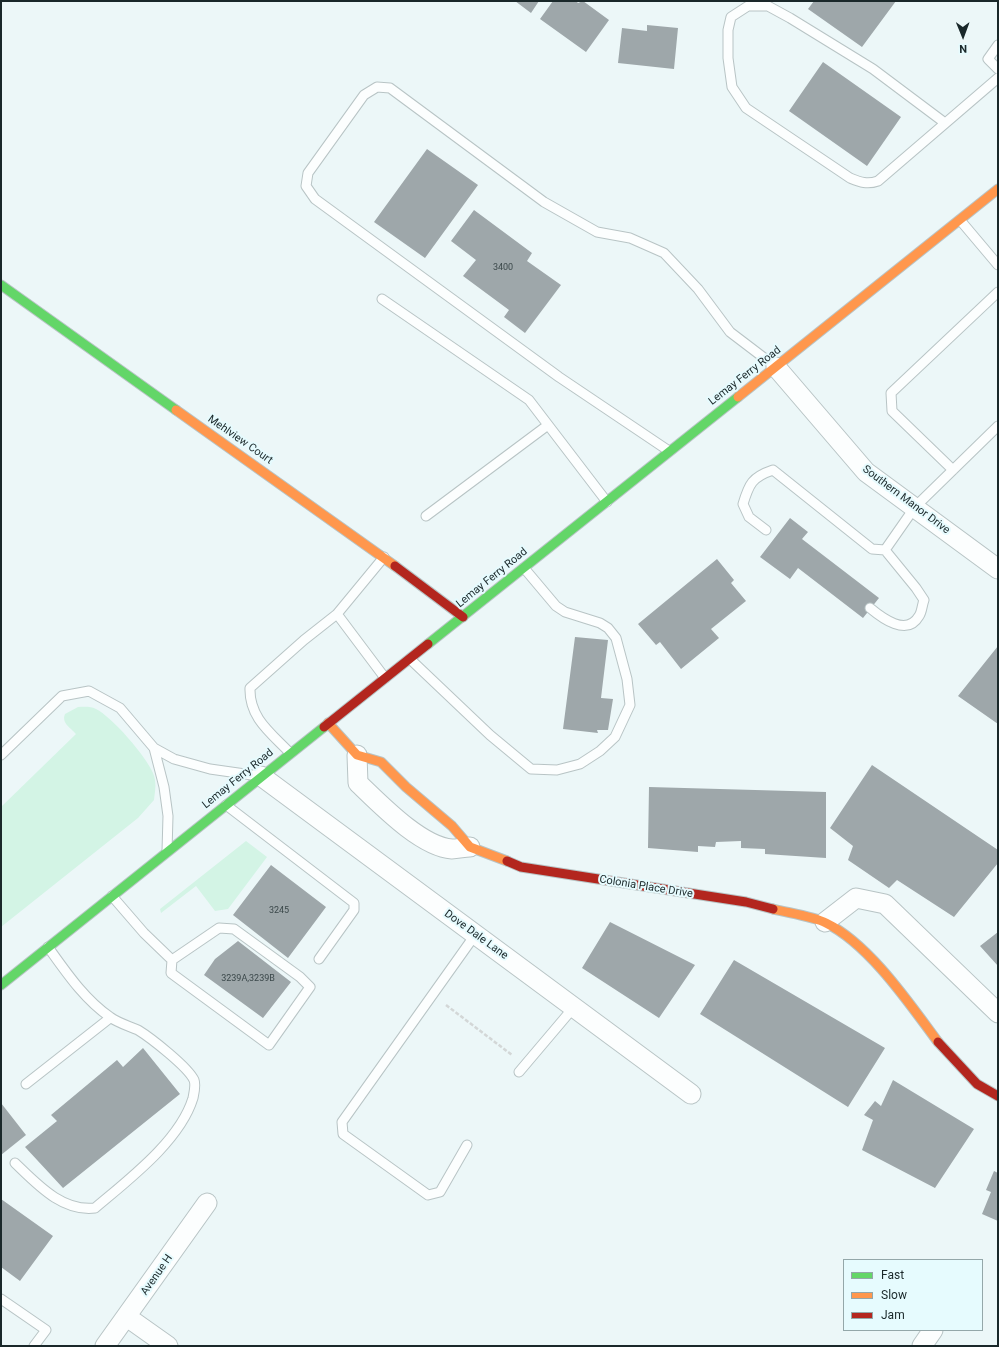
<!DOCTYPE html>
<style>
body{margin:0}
#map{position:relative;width:999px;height:1347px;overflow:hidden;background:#ecf7f8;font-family:Roboto,sans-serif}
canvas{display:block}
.frame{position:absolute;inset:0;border:2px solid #1a282a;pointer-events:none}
.legend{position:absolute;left:843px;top:1259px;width:140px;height:72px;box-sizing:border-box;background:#e6fbfe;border:1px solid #94a7a9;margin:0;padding:5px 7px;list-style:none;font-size:12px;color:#1a282a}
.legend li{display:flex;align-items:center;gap:8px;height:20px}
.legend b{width:20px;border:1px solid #94a7a9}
.north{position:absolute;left:943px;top:16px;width:40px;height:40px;-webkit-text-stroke:3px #e6fbfe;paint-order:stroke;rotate:179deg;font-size:11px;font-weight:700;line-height:16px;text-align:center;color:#1a282a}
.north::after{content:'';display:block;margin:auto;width:14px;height:18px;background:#1a282a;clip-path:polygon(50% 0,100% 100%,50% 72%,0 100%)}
</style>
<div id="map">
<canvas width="999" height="1347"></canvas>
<div class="frame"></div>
<ul class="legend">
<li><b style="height:5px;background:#63d668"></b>Fast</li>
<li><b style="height:5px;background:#ff974d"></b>Slow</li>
<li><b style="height:5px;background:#b3261e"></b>Jam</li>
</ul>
<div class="north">N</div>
</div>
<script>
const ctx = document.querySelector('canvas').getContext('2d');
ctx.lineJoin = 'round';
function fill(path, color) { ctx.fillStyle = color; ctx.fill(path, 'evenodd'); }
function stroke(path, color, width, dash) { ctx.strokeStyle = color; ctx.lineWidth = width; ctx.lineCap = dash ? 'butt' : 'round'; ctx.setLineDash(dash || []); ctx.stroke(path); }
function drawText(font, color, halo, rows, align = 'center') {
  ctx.font = font + ' Roboto,sans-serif'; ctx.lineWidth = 4; ctx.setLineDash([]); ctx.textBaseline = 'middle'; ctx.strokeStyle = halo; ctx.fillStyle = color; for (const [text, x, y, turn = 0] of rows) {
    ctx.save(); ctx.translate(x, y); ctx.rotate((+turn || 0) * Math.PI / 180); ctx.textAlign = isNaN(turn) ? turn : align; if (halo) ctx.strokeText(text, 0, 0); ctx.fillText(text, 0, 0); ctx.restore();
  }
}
fill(new Path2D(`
 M78,707C84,707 90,706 96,709C112,717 146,756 153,773C157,782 155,791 154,800L138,818L1,927V807L76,734C71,728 61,723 65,714Z
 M246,841L267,857L228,909L215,911L196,886L161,913L160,909Z`), '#d3f4e5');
fill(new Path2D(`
 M515,1H539L531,13Z
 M553,1H576L578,3L583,1L609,20L586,52L540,19Z
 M814,1H896L862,47L808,9Z
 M647,25L678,28L674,69L618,63L622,28L647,31Z
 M823,62L901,117L867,166L789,111Z
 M427,149L478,185L425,258L374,222Z
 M474,210L532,253L527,261L561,285L525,333L504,317L509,310L463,276L476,260L451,241Z
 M790,518L808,532L802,539L879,598L863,618L798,568L790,579L760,557Z
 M717,559L734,580L731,583L746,601L711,629L719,638L681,669L660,642L656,645L638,624Z
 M575,637L608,640L601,698L613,699L608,730H597L598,733L563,729Z
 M998,646V724L958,696Z
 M872,765L998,850V863L954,917L897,880L889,888L848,860L853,846L830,828Z
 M649,787L826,792V858L765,854V849L741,848V841L716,842L715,847L698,846V852L648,848Z
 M271,865L326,907L288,958L233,915Z
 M610,922L695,965L659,1018L582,968Z
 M998,932V966L980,946Z
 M238,941L291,982L263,1018L204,975L215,959Z
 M734,960L885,1048L848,1107L700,1014Z
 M143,1048L180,1094L63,1188L25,1147L57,1121L51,1115L117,1060L123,1067Z
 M893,1080L974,1129L935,1188L862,1150L873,1120L864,1115L875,1101L881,1106Z
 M1,1103L26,1135L1,1155Z
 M994,1171L998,1173V1221L982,1214L991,1192L986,1190Z
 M1,1199L53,1236L20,1281L1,1267Z`), '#9ea7aa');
const lane = new Path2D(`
 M998,45L988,59L998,69
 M945,123L873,69L790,18L768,6H748L731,17L728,30V58L732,87L746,108L850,178C860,182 867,185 878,181L998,78
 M960,220L998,265
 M382,299L529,400L607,502
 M669,451L559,377L315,199L306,186L308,173L364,95L377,87L390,88L544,202L597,232L630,238L664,253L698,289L730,332L776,367
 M953,470L892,411L891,393L998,292
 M426,516L548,425
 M766,530L749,517L743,504C749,484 752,477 773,470L872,549L885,550L915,507L998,426
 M384,557L337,614L385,678
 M870,608C882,618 907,637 919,616C922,612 922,605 924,600L916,588L885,550
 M410,659L490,735L531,769L557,770L580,764L600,751L615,737L630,705L627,679L616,638L608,628L600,623L565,612L556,606L524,568
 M154,748L164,787L168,816L167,851
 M290,753C271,733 249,718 250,688L304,640L337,614
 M1,755L62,696L89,691L120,708L154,748L174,759L210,769L259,776
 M226,805L354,903V910L319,959
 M112,896L144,933L172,960L171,973L269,1045L310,987L300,977L234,929L219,928L172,960
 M519,1072L574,1007
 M26,1084L110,1018
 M467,1145L440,1192L428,1195L343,1134L342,1122L475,935
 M15,1163C37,1184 62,1212 95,1208C128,1180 180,1141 193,1098C194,1093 196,1085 194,1080C188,1067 151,1038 138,1030C129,1026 118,1023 110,1017C84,999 66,972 48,947
 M1,1299L46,1330L34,1346`);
const street = new Path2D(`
 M776,367L866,472L998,569
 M357,755L358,783C380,804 421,847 452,849C458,849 464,847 470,847
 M261,776L691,1094
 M825,922L856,898L885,904L998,1013
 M127,1317L168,1346
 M105,1346L207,1203
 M922,1346L933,1330`);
const fast = new Path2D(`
 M1,285L176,410
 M428,644L738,397
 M1,985L324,727`);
const slow = new Path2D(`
 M738,397L998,189
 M176,410L395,566
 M328,723L357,755L381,762L406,787L452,826L470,847L507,861
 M773,909C788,913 812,916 826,923C869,944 909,1003 938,1042`);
const jam = new Path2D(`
 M395,566L463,617
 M324,727L428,644
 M507,861L521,867L746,902L773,909
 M938,1042L977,1084L998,1096`);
stroke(lane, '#b8c4c5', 11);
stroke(street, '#b8c4c5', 21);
stroke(fast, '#b8c4c5', 11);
stroke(slow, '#b8c4c5', 11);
stroke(jam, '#b8c4c5', 11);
stroke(new Path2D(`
 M446,1005L512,1055`), '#d3d7d7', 2.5, [4, 2]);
stroke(lane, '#fcfefe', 9);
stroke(street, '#fcfefe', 19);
stroke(fast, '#63d668', 9);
stroke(slow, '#ff974d', 9);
stroke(jam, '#b3261e', 9);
drawText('9px', '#3b484a', null, [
 ["3400",503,268],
 ["3245",279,911],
 ["3239A,3239B",248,979]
]);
drawText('11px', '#1a282a', '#e6fbfe', [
 ["Lemay Ferry Road",745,376,-38],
 ["Mehlview Court",240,440,35],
 ["Southern Manor Drive",906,500,37],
 ["Lemay Ferry Road",492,578,-39],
 ["Lemay Ferry Road",238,779,-39],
 ["Colonia Place Drive",646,887,9],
 ["Dove Dale Lane",476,935,36],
 ["Avenue H",157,1275,-55]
]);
</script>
